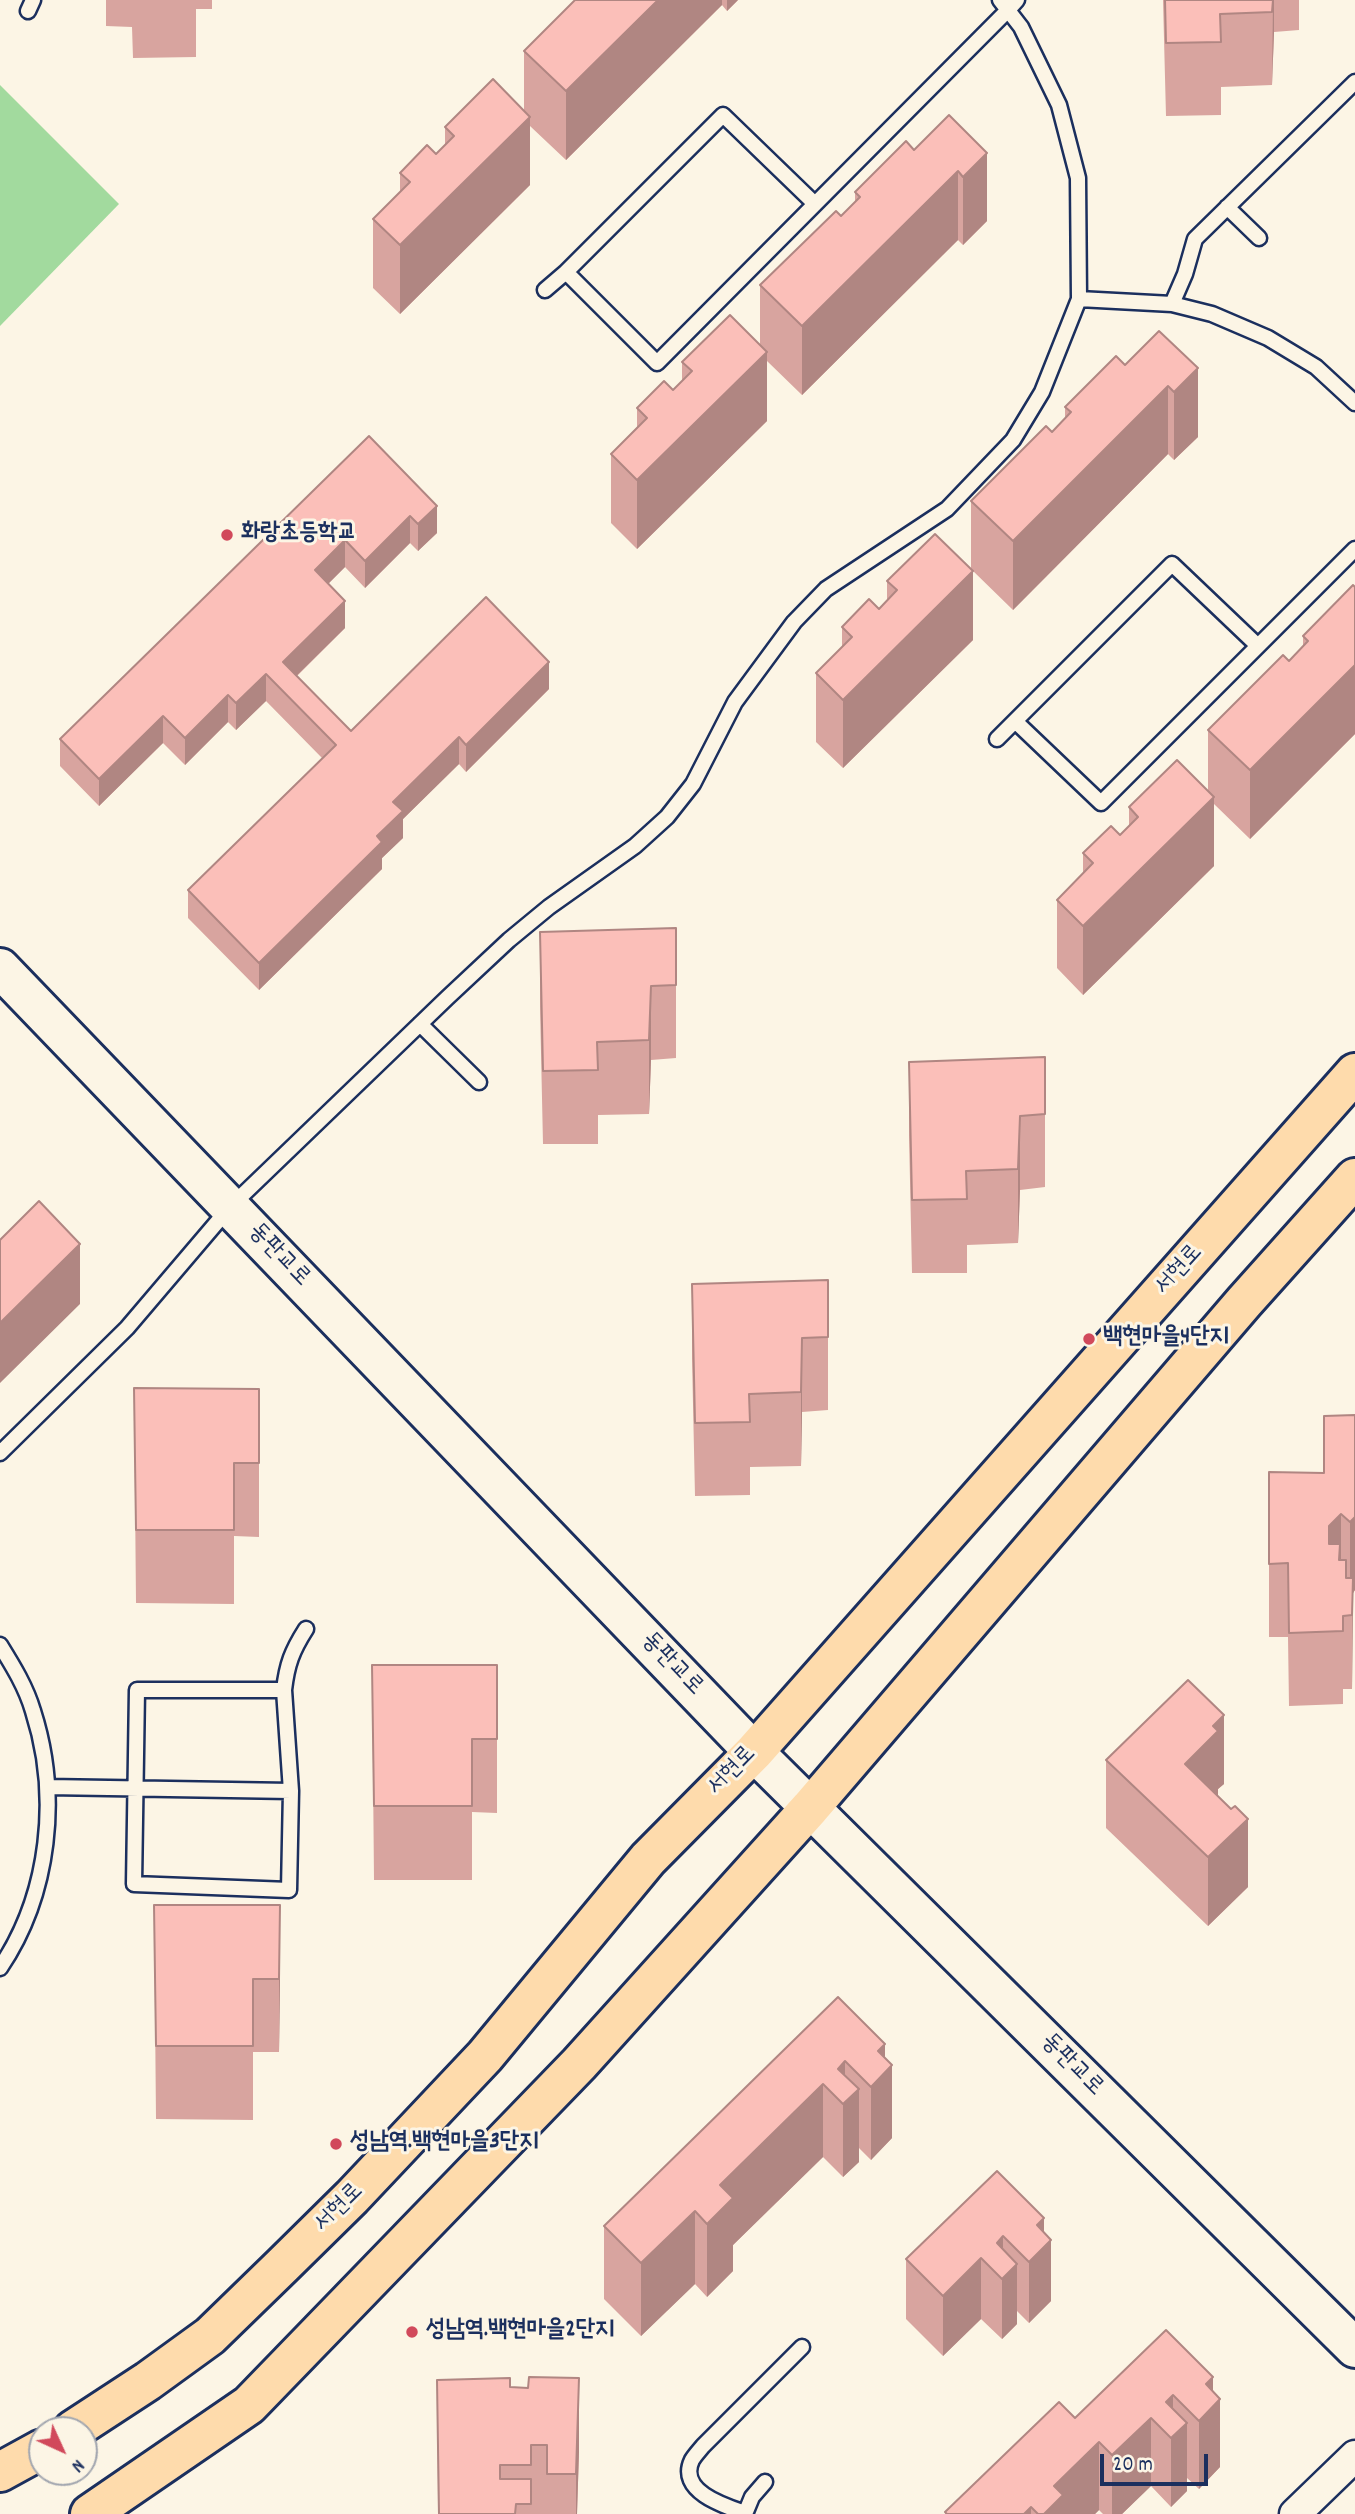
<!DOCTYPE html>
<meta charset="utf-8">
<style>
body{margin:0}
#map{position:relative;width:1355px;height:2514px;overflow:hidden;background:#fcf5e5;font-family:Dekko,sans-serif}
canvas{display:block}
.north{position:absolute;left:28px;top:2416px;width:70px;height:70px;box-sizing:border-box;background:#fcf5e5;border:2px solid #a2a6af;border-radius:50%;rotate:135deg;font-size:19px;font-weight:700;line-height:28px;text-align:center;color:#1b2f5e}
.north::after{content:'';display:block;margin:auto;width:24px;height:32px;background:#d1495b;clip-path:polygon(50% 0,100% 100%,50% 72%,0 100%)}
.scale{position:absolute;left:1100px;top:2454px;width:108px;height:32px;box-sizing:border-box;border:4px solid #1b2f5e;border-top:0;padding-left:9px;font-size:21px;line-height:24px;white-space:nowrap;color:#1b2f5e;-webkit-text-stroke:5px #fcf5e5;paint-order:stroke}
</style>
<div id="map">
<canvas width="1355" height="2514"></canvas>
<div class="north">N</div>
<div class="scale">20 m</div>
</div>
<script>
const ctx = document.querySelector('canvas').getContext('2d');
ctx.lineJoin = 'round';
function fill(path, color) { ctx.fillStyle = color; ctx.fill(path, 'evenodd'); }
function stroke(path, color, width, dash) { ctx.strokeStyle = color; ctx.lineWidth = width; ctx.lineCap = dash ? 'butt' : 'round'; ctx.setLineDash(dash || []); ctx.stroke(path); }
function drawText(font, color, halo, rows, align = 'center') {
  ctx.font = font + ' Dekko,"Poor Story",sans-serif'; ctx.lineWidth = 6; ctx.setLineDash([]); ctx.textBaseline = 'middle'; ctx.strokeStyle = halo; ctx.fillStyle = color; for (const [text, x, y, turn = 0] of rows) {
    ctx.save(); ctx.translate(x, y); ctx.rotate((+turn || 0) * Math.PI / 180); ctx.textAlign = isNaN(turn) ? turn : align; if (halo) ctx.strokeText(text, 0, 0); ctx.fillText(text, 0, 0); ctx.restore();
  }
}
fill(new Path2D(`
 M0,85L119,204L0,326Z`), '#a2da9e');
const service = new Path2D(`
 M28,11L33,0
 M815,204L723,115L566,272L657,363L1008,10L1017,0
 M1227,207L1259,238
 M545,290L566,272
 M1079,299L1172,304L1212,314L1268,338L1316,367L1355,403
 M1172,304L1185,274L1195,239L1355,82
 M1257,645L1172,564L1015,721L1101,803L1355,549
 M997,739L1015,721
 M420,1024L479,1082
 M0,1453L127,1328L230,1207L447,998L509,940L549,907L635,846L667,817L693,784L735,702L794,622L826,589L947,509L1013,440L1042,392L1079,299L1078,178L1059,105L1021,27L1000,0
 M0,1645C13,1666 26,1687 33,1711C60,1795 50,1894 0,1968
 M284,1690C287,1664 292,1651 306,1629
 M48,1787L291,1791L289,1890L134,1884L137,1690H284L291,1791
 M745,2513C724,2506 677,2491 692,2460C695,2455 699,2451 703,2446L802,2347
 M745,2514L752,2497L765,2482`);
const minor = new Path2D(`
 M1295,2514L1355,2456`);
const secondary = new Path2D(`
 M0,968L754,1752L1355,2348`);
const primary = new Path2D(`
 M73,2430L148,2381L210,2336L283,2265L352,2197L485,2056L648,1859L754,1752L1355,1073
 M0,2472L42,2449
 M90,2514L249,2405L579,2064L810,1808L1244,1302L1355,1178`);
stroke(service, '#1b2f5e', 19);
stroke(minor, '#1b2f5e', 35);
stroke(secondary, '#1b2f5e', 44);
stroke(primary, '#1b2f5e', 44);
stroke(service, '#fcf5e5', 14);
stroke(minor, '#fcf5e5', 30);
stroke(secondary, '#fcf5e5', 38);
stroke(primary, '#fedbac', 38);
fill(new Path2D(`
 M106,0H212V9H196V57L133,58L132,27L106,26Z
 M575,0H738L727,11L722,5L566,160L530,126V185L400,314L373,288V219L400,192V173L436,154L445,145V127L524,110V51Z
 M1163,0H1299V30L1274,32L1272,85L1221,87V115L1166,116Z
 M949,115L987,221L963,245L958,240L802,395L767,361V421L637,549L611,523V454L637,427V408L673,390L682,381V362L760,345V285L841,216L855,202V192L914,150Z
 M1159,331L1198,437L1174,460L1168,454L1013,610L971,569V501L1052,432L1065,418V407L1125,365Z
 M369,436L437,533L418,551L410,543L365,588L345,567L328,584L345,628L297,676L351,731L549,689L466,772L459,764L403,819V838L382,858V869L259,990L188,918V890L322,758L266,701L236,730L228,722L185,765L163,743L99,806L60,766V739Z
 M887,581L973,640L843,768L816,742V673L842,647V627L879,609L887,600Z
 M1353,585L1355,734L1250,839L1214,804V866L1083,995L1057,968V900L1083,873V853L1120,835L1129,826V807L1208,792V730L1289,661L1303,647V636Z
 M676,928V1058L651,1060L649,1114L598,1115V1144H543L540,1006V932Z
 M1045,1057V1187L1020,1190L1018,1243L967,1245V1273H912L909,1135V1062Z
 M828,1280V1410L802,1412L801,1466L750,1467V1495L695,1496L692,1358V1284Z
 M134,1388L259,1389V1537L234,1536V1604L136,1603Z
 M1355,1415V1590L1353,1593L1352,1689H1343V1704L1289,1706L1288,1637H1269V1472L1324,1473Z
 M372,1665H497V1813L472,1812V1880H374Z
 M1106,1760L1224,1784L1218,1789V1797L1248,1887L1208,1926L1106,1828Z
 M154,1905L280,1978L279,2052H253V2120L156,2119Z
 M838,1997L885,2058L892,2138L871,2160L859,2148V2162L843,2177L823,2157L733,2245V2271L707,2297L695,2284L641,2336L604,2299V2226Z
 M997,2171L1044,2232L1051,2301L1029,2323L1017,2311V2324L1002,2339L981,2319L943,2356L906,2319V2259Z
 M1166,2330L1213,2392L1220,2467L1199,2489L1187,2478V2491L1171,2507L1151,2486L1122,2514H1103L1099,2510L1095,2514H945V2512L1075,2418Z
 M437,2380L510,2387L579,2451L577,2514H438Z`), '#d8a49f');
fill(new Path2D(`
 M658,0H722V5L566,160V91Z
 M727,0H738L727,11Z
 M1273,0H1274V32L1272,85Z
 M530,117V185L400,314V245Z
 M987,153V221L963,245V177Z
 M958,171V240L802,395V326Z
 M767,352V421L637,549V480Z
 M1198,368V437L1174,460V392Z
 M1168,386V454L1013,610V541Z
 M437,506V533L418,551V524Z
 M410,516V543L365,588V561Z
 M345,540V567L315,597V570Z
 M973,571V640L843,768V700Z
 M345,601V628L283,689V662Z
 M549,662V689L466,772V745Z
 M1355,665V734L1250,839V770Z
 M266,674V701L236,730V703Z
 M228,695V722L185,765V738Z
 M163,716V743L99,806V779Z
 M459,737V764L403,819V838L382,858V869L259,990V963L377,836L393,802Z
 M1214,797V866L1083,995V926Z
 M651,986V1060L649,1114V1040Z
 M1020,1116V1190L1018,1243V1169Z
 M80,1244V1304L0,1383V1323Z
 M802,1338V1412L801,1466V1392Z
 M1341,1514V1587L1340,1589L1339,1634V1589L1329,1600V1526Z
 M1355,1517V1590L1353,1593L1352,1689V1615L1350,1596V1522Z
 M1224,1715V1784L1218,1789V1799L1185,1764L1213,1726Z
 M1248,1819V1887L1208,1926V1857Z
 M280,1905V1978L279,2052V1979Z
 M885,2044V2073L892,2065V2138L871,2160V2087L878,2051Z
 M845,2061V2103L859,2089V2162L843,2177V2104L838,2069Z
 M823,2084V2157L733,2245V2271L707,2297V2224L720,2185Z
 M695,2211V2284L641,2336V2263Z
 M1044,2218V2248L1051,2240V2301L1029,2323V2262L1037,2225Z
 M1003,2236V2277L1017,2264V2324L1002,2339V2279L997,2243Z
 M981,2258V2319L943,2356V2296Z
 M1213,2377V2406L1220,2399V2467L1199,2489V2421L1206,2384Z
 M579,2378V2451L577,2514H576V2474Z
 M1173,2395V2436L1187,2423V2491L1171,2507V2438L1166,2402Z
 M1151,2418V2486L1122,2514H1112V2455Z
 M1099,2442V2510L1095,2514H1044L1054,2486Z
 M1031,2507V2514H1024Z`), '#b08682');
const building = new Path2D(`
 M575,0H658L566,91L524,51Z
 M1165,0H1273L1272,12L1220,14L1221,42L1166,43Z
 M493,79L530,117L400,245L373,219L410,182L400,173L427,145L436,154L454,136L445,127Z
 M949,115L987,153L963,177L958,171L802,326L760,285L836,211L841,216L860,197L855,192L906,141L914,150Z
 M730,315L767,352L637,480L611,454L647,418L637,408L664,381L673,390L692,371L682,362Z
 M1159,331L1198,368L1174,392L1168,386L1013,541L971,501L1046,426L1052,432L1071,412L1065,407L1116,356L1125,365Z
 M369,436L437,506L418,524L410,516L365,561L345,540L315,570L345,601L283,662L351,731L486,597L549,662L466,745L459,737L393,802L403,811L377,836L382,842L259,963L188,890L336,745L266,674L236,703L228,695L185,738L163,716L99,779L60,739Z
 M935,534L973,571L843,700L816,673L852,637L842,627L869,599L879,609L897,590L887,581Z
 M1353,585L1355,587V665L1250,770L1208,730L1283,655L1289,661L1308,641L1303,636Z
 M1177,760L1214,797L1083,926L1057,900L1093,863L1083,853L1111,826L1120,835L1138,817L1129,807Z
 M676,928V985L651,986L649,1040L597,1042L598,1070L543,1071L540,932Z
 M1045,1057V1114L1020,1116L1018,1169L966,1171L967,1199L912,1200L909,1062Z
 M39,1201L80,1244L0,1323V1240Z
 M828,1280V1337L802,1338L801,1392L749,1394L750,1422L695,1423L692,1284Z
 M134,1388L259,1389V1463H234V1530H136Z
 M1355,1415V1517L1350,1522L1341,1514L1329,1526V1544H1340L1339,1560H1346V1578H1353L1352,1615L1343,1616V1631L1289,1633L1288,1563L1269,1564V1472L1324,1473V1416Z
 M372,1665H497V1739H472V1806H374Z
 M1188,1680L1224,1715L1213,1726L1218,1731L1185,1764L1231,1809L1235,1806L1248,1819L1208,1857L1106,1760Z
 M154,1905H280L279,1979H253V2046H156Z
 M838,1997L885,2044L878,2051L892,2065L871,2087L845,2061L838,2069L859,2089L843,2104L823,2084L720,2185L733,2198L707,2224L695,2211L641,2263L604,2226Z
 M997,2171L1044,2218L1037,2225L1051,2240L1029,2262L1003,2236L997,2243L1017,2264L1002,2279L981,2258L943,2296L906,2259Z
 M1166,2330L1213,2377L1206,2384L1220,2399L1199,2421L1173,2395L1166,2402L1187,2423L1171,2438L1151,2418L1112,2455L1099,2442L1054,2486L1063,2495L1044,2514H1038L1031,2507L1024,2514H947L945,2512L1059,2402L1075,2418Z
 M529,2377L579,2378L576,2474H547V2445H531V2465H500V2479H531V2504H516L515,2514H439L437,2380L510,2378V2387L528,2388Z`);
fill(building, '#fbbfb9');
stroke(building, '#b08682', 2);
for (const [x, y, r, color] of [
 [227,535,7,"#d1495b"],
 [1089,1339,7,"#d1495b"],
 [336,2144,7,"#d1495b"],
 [412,2332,7,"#d1495b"]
]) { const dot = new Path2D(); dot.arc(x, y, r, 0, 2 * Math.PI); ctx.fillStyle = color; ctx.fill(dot); stroke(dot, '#fcf5e5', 2.5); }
drawText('bold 24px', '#1b2f5e', '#fcf5e5', [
 ["화랑초등학교",241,535],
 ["백현마을4단지",1103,1339],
 ["성남역.백현마을3단지",350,2144],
 ["성남역.백현마을2단지",426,2332]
], 'left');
drawText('24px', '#1b2f5e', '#fcf5e5', [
 ["동판교로",278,1256,46],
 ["서현로",1180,1271,-48],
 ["동판교로",671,1665,46],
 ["서현로",733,1772,-46],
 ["동판교로",1071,2066,45],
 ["서현로",340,2209,-45]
]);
</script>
